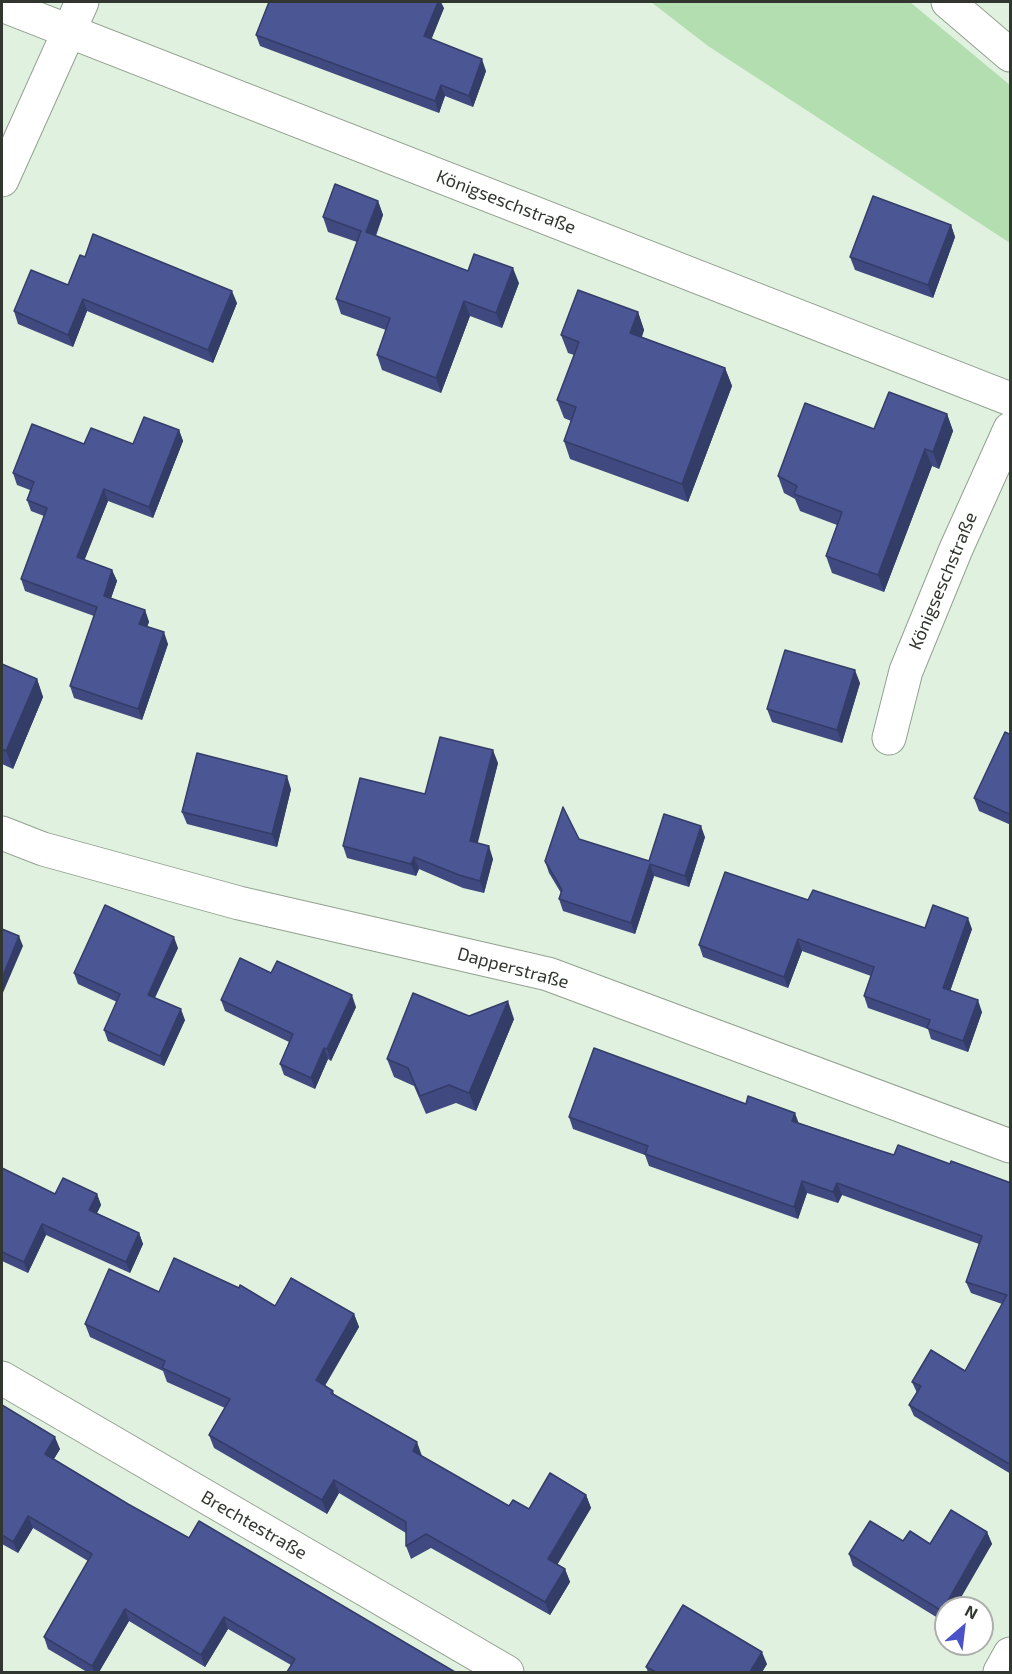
<!DOCTYPE html>
<meta charset="utf-8">
<style>
body{margin:0}
#map{position:relative;width:1012px;height:1674px;overflow:hidden;background:#e1f1df;font-family:"Exo 2",sans-serif}
canvas{display:block}
.frame{position:absolute;inset:0;border:3px solid #313730;pointer-events:none}
.north{position:absolute;left:934px;top:1596px;width:60px;height:60px;box-sizing:border-box;background:#fff;border:2px solid #adafac;border-radius:50%;rotate:28deg;font-size:16px;font-weight:700;line-height:24px;text-align:center;color:#313730}
.north::after{content:'';display:block;margin:auto;width:21px;height:27px;background:#4952c7;clip-path:polygon(50% 0,100% 100%,50% 72%,0 100%)}
</style>
<div id="map">
<canvas width="1012" height="1674"></canvas>
<div class="frame"></div>
<div class="north">N</div>
</div>
<script>
const ctx = document.querySelector('canvas').getContext('2d');
ctx.lineJoin = 'round';
function fill(path, color) { ctx.fillStyle = color; ctx.fill(path, 'evenodd'); }
function stroke(path, color, width, dash) { ctx.strokeStyle = color; ctx.lineWidth = width; ctx.lineCap = dash ? 'butt' : 'round'; ctx.setLineDash(dash || []); ctx.stroke(path); }
function drawText(font, color, halo, rows, align = 'center') {
  ctx.font = font + ' "Exo 2",sans-serif'; ctx.lineWidth = 6; ctx.setLineDash([]); ctx.textBaseline = 'middle'; ctx.strokeStyle = halo; ctx.fillStyle = color; for (const [text, x, y, turn = 0] of rows) {
    ctx.save(); ctx.translate(x, y); ctx.rotate((+turn || 0) * Math.PI / 180); ctx.textAlign = isNaN(turn) ? turn : align; if (halo) ctx.strokeText(text, 0, 0); ctx.fillText(text, 0, 0); ctx.restore();
  }
}
fill(new Path2D(`
 M651,2H910L1010,85V243L708,46Z`), '#b3deb0');
const minor = new Path2D(`
 M948,2L1010,55
 M2,5L1010,399
 M2,180L82,2
 M889,738L906,671L956,549L1010,429
 M2,833L43,849L239,903L548,974L1010,1146
 M2,1378L507,1672
 M1000,1672L1010,1654`);
stroke(minor, '#92a190', 35);
stroke(minor, '#fff', 33);
fill(new Path2D(`
 M444,8L431,39L486,71L473,107L445,96L439,113L260,46L256,35Z
 M378,201L383,215L376,236L468,271L519,283L502,328L470,316L441,393L382,370L377,355L386,330L341,314L336,299L357,242L328,232L323,217Z
 M951,225L955,237L933,298L855,270L850,257Z
 M68,285L237,303L213,363L87,311L73,347L18,324L14,311Z
 M638,312L644,330L642,337L725,368L732,386L688,502L570,459L564,441L571,421L564,418L557,400L574,355L568,353L561,335Z
 M947,414L953,431L939,469L932,466L884,592L832,573L826,556L837,525L800,511L795,499L784,493L778,476L874,429Z
 M179,430L183,441L153,518L108,501L84,560L112,570L117,581L111,598L145,610L149,622L147,626L168,644L142,720L74,698L70,686L94,616L25,591L21,579L44,516L31,511L27,500L30,490L17,485L13,473L84,444H133Z
 M2,664L37,679L43,697L13,769L2,764Z
 M860,683L842,743L772,722L767,709Z
 M1011,735V825L979,811L974,798Z
 M498,763L477,843L493,859L484,893L463,888L419,869L416,876L347,858L343,846L425,794Z
 M291,789L277,847L187,824L182,812Z
 M705,837L689,887L654,876L635,934L563,911L559,899L561,893L549,873L545,861L579,839L649,861Z
 M808,900L925,928L972,929L950,991L982,1012L968,1052L931,1039L928,1029L868,1008L864,996L871,976L802,951L788,988L703,957L699,945Z
 M178,948L155,998L185,1020L164,1066L108,1041L104,1030L117,1002L78,984L74,973Z
 M271,973L356,1007L331,1061L328,1059L315,1089L284,1075L280,1064L289,1042L225,1011L221,1000Z
 M469,1016L514,1019L476,1111L456,1103L426,1114L414,1086L394,1077L387,1059Z
 M569,1117L799,1123L894,1155L950,1164L1011,1183V1474L914,1416L909,1405L917,1393L912,1382L965,1371L1002,1304L971,1293L966,1282L979,1244L842,1195L838,1203L807,1193L798,1219L649,1166L645,1155L573,1129Z
 M2,1168L55,1194H97L101,1205L97,1213L139,1233L143,1244L130,1273L46,1235L28,1273L2,1261Z
 M159,1292L354,1314L359,1327L325,1386L333,1391L334,1394L422,1456L509,1506L529,1509L586,1495L591,1508L557,1564L565,1569L570,1582L550,1615L431,1548L411,1559L406,1546V1533L339,1493L327,1514L214,1448L209,1435L225,1408L167,1382L163,1371L90,1337L85,1324Z
 M2,1405L60,1449L54,1459L128,1504L189,1538L455,1672L291,1665L228,1629L205,1667L129,1621L99,1672H87L48,1649L44,1637L88,1561L33,1528L18,1553L2,1544Z
 M987,1532L992,1544L946,1608V1623L853,1566L849,1554L903,1541L930,1544Z
 M767,1664L762,1672H648L646,1667Z`), '#404a80');
fill(new Path2D(`
 M438,2H441L444,8L428,48L424,36Z
 M482,59L486,71L473,107L469,96Z
 M441,85L445,96L439,113L435,101Z
 M378,201L383,215L371,247L366,232Z
 M951,225L955,237L933,298L928,285Z
 M513,268L519,283L502,328L496,313Z
 M232,291L237,303L213,363L208,350Z
 M83,299L87,311L73,347L68,335Z
 M464,301L470,316L441,393L436,378Z
 M638,312L644,330L636,351L630,333Z
 M725,368L732,386L688,502L682,484Z
 M947,414L953,431L939,469L933,452Z
 M179,430L183,441L153,518L149,507Z
 M925,449L932,466L884,592L878,575Z
 M104,489L108,501L81,569L77,557Z
 M112,570L117,581L108,607L104,596Z
 M145,610L149,622L144,635L139,624Z
 M164,632L168,644L142,720L138,709Z
 M855,670L860,683L842,743L837,730Z
 M37,679L43,697L13,769L6,751Z
 M493,750L498,763L475,854L470,841Z
 M287,776L291,789L277,847L272,834Z
 M701,826L705,837L689,887L685,876Z
 M489,846L493,859L484,893L480,881Z
 M414,857L419,869L416,876L411,864Z
 M650,864L654,876L635,934L631,923Z
 M968,918L972,929L947,1000L943,988Z
 M19,936L23,946L2,995V978Z
 M174,937L178,948L151,1005L148,995Z
 M798,939L802,951L788,988L784,977Z
 M352,995L356,1007L331,1061L327,1049Z
 M978,1000L982,1012L968,1052L963,1041Z
 M508,1001L514,1019L476,1111L469,1093Z
 M181,1009L185,1020L164,1066L160,1056Z
 M324,1048L328,1059L315,1089L311,1078Z
 M795,1113L799,1124L792,1121Z
 M802,1181L807,1193L798,1219L794,1207Z
 M837,1183L842,1195L838,1203L833,1192Z
 M97,1194L101,1205L93,1221L89,1210Z
 M42,1224L46,1235L28,1273L24,1262Z
 M139,1233L143,1244L130,1273L126,1262Z
 M354,1314L359,1327L320,1393L316,1380Z
 M55,1437L60,1449L50,1465L45,1454Z
 M417,1442L422,1456L413,1451Z
 M334,1480L339,1493L327,1514L322,1500Z
 M586,1495L591,1508L553,1572L548,1559Z
 M28,1516L33,1528L18,1553L13,1542Z
 M987,1532L992,1544L955,1608H946V1622L942,1611Z
 M565,1569L570,1582L550,1615L545,1602Z
 M125,1609L129,1621L99,1672H94L92,1666Z
 M224,1617L228,1629L205,1667L201,1655Z
 M762,1652L767,1664L762,1672H750Z`), '#343c68');
const building = new Path2D(`
 M269,2H438L424,36L482,59L469,96L441,85L435,101L256,35Z
 M335,184L378,201L366,232L468,271L474,254L513,268L496,313L464,301L436,378L377,355L390,318L336,299L361,231L323,217Z
 M873,196L951,225L928,285L850,257Z
 M93,234L232,291L208,350L83,299L68,335L14,311L31,270L68,285L80,255L85,257Z
 M578,290L638,312L630,333L725,368L682,484L564,441L576,407L557,400L579,342L561,335Z
 M889,392L947,414L933,452L925,449L878,575L826,556L842,512L794,494L797,486L778,476L805,403L874,429Z
 M144,417L179,430L149,507L104,489L77,557L112,570L104,596L145,610L139,624L164,632L138,709L70,686L97,607L21,579L47,508L27,500L34,482L13,473L32,424L84,444L91,428L133,444Z
 M785,650L855,670L837,730L767,709Z
 M2,664L37,679L6,751L2,749Z
 M1005,732L1011,735V815L974,798Z
 M440,737L493,750L470,841L489,846L480,881L459,875L414,857L411,864L343,846L360,778L425,794Z
 M197,753L287,776L272,834L182,812Z
 M563,807L579,839L649,861L664,814L701,826L685,876L650,864L631,923L559,899L562,890L545,861Z
 M725,872L808,900L813,890L925,928L933,905L968,918L943,988L978,1000L963,1041L927,1028L930,1020L864,996L874,967L798,939L784,977L699,945Z
 M105,905L174,937L148,995L181,1009L160,1056L104,1030L120,994L74,973Z
 M2,929L19,936L2,978Z
 M240,958L271,973L277,961L352,995L327,1049L324,1048L311,1078L280,1064L293,1034L221,1000Z
 M413,993L469,1016L508,1001L469,1093L449,1085L420,1096L408,1068L387,1059Z
 M594,1048L746,1104L748,1096L795,1113L792,1121L875,1149L894,1155L898,1145L950,1164L951,1161L1011,1183V1465L909,1405L921,1386L912,1382L931,1350L965,1371L1007,1295L966,1282L982,1236L837,1183L833,1192L802,1181L794,1207L645,1154L648,1146L569,1117Z
 M2,1168L55,1194L63,1178L97,1194L89,1210L139,1233L126,1262L42,1224L24,1262L2,1252Z
 M174,1258L239,1288L240,1285L275,1306L291,1278L354,1314L316,1380L333,1391L331,1393L417,1442L413,1451L509,1506L513,1500L529,1509L550,1473L586,1495L548,1559L565,1569L545,1602L426,1534L406,1546V1522L334,1480L322,1500L209,1435L230,1399L162,1368L165,1361L85,1324L109,1269L159,1292Z
 M2,1405L55,1437L45,1454L128,1504L189,1538L199,1521L455,1672H287L295,1659L224,1617L201,1655L125,1609L92,1666L44,1637L92,1554L28,1516L13,1542L2,1535Z
 M951,1510L987,1532L942,1611L849,1554L870,1521L903,1541L910,1531L930,1544Z
 M683,1605L762,1652L750,1672H656L646,1667Z`);
fill(building, '#4b5695');
stroke(building, '#343c68', 1.5);
drawText('18px', '#313730', '#fff', [
 ["Königseschstraße",506,202,21],
 ["Königseschstraße",943,581,-67],
 ["Dapperstraße",513,968,15],
 ["Brechtestraße",254,1525,30]
]);
</script>
